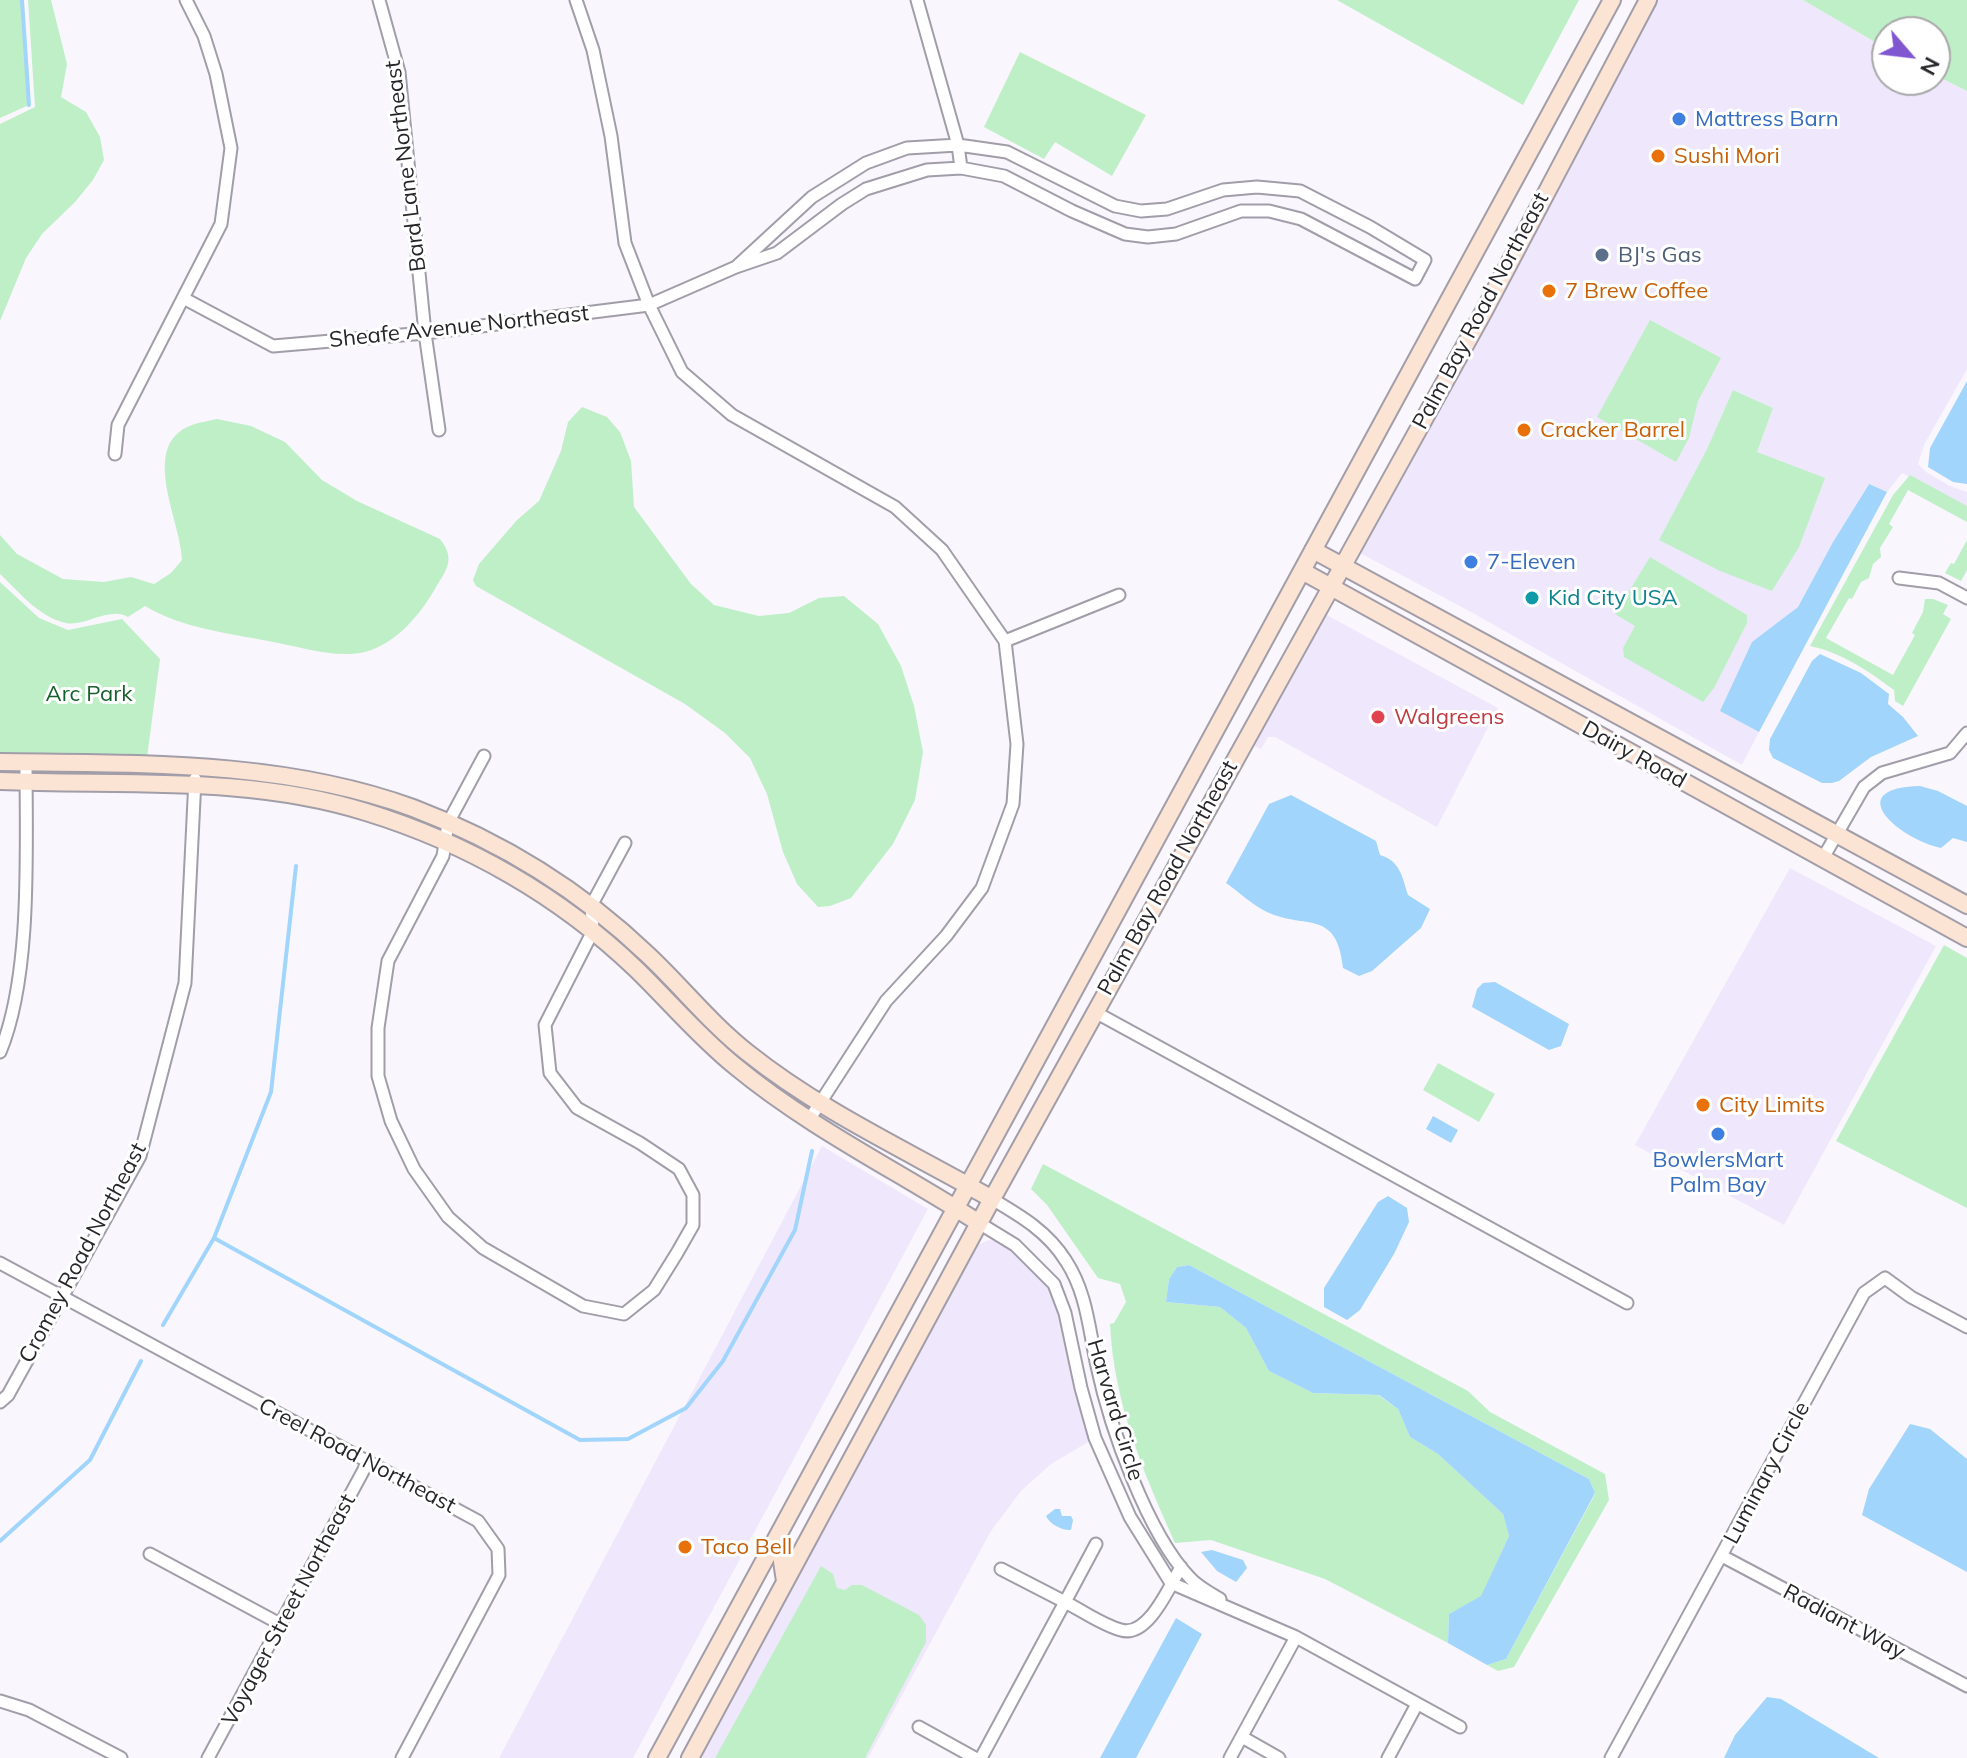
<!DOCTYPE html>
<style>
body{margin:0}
#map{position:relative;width:1967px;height:1758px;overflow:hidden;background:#f9f6fe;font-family:Mulish,sans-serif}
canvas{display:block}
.north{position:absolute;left:1871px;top:16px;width:80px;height:80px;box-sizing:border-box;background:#fff;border:2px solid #a8a8a9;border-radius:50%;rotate:118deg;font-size:22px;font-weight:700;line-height:32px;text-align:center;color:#262529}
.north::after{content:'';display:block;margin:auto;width:28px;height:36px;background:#8057d1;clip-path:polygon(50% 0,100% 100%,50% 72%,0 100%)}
</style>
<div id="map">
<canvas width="1967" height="1758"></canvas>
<div class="north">N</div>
</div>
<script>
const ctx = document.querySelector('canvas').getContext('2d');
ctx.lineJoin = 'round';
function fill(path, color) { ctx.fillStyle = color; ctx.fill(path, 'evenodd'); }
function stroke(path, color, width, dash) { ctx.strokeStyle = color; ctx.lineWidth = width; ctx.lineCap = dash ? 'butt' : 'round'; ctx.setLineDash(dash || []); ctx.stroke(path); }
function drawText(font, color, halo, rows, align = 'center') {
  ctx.font = font + ' Mulish,sans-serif'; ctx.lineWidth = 6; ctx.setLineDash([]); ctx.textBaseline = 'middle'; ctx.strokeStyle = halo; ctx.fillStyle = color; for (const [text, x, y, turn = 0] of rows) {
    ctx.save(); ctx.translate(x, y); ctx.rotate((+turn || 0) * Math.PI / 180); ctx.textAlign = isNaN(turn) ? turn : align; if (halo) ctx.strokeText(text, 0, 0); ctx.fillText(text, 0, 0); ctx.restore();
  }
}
fill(new Path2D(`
 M1656,0H1803L1887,49V80H1935V75L1967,91V369L1924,445L1918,464L1926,472L1950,486L1967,492V507L1902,473L1887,492L1868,485L1833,542L1798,607L1752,643L1721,710L1758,732L1760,730L1742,765L1471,612L1358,552ZM1733,390L1773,408L1757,452L1706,451Z
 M1323,613L1498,708L1437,827L1275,737H1268L1261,749L1250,744Z
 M1790,868L1936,946L1784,1225L1635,1145Z
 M822,1146L928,1209L633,1758H499Z
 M989,1240L1015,1245L1054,1284L1095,1438L1051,1464L1021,1491L991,1531L868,1758H700L973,1247Z`), '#efe8fc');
fill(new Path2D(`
 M0,0H22L29,105L0,118Z
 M28,0H51L67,64L61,97L86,112L100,137L104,160L93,180L75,202L42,234L26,258L0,321V124L35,107Z
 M1337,0H1579L1523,105Z
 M1803,0H1967V91L1935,75V32H1887V49Z
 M1020,52L1146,115L1112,176L1055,142L1044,159L984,127Z
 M1650,320L1721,358L1698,401L1689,438L1676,462L1597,417Z
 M1733,390L1773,408L1757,452L1825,478L1799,547L1772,591L1720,571L1659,540L1706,451Z
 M582,407L607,417L620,432L631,461L634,507L691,584L714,605L759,616L789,613L819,598L844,596L878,624L901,666L914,706L923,752L915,800L893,844L851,898L830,906L818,907L797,884L783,852L767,794L750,758L725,733L685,704L476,586L473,580L479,564L517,520L539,501L561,451L568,422Z
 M217,419L251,426L285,442L322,480L357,501L440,539C455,558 448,568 436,587C421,614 396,644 365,652C334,659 298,646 268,641C227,633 182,628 145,606L128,617C110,606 85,627 66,623C39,617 20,593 0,574V535L17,554L63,579L104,582L131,577L154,584L171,573L182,560C181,520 138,445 192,425C200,422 209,421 217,419Z
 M1910,475L1967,506V522L1908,490L1889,524L1893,527L1880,548L1881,557L1873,564L1869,578L1861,582L1852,599L1849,598L1826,638L1893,675L1915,635L1912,633L1923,612L1925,599H1933L1948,605L1943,614L1951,619L1903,706L1895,701L1894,690C1868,671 1843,653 1810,646L1893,495Z
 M1967,540V570L1961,581L1945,573L1951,563L1954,564Z
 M1650,557L1747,615V623L1714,688L1703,702L1624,657L1623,648L1635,626L1615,614Z
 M0,582L39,618L68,630L122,619L160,659L146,765L0,755Z
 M1944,945L1967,958V1208L1836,1141Z
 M1438,1063L1495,1094L1479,1122L1423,1090Z
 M1043,1164L1468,1391L1490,1412L1605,1474L1609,1500L1514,1667L1498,1671L1487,1665L1506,1659L1595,1494L1589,1479L1189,1265L1177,1267L1169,1279L1166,1302L1220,1307L1246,1328L1269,1371L1313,1393L1378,1395L1398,1409L1410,1437L1438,1454L1503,1514L1509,1536L1481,1597L1449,1614L1448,1643L1325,1579L1211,1540L1175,1543C1143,1471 1114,1404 1110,1324L1114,1323L1126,1302L1120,1284L1098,1278L1047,1205L1031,1189Z
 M821,1566L833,1574L837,1588L845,1590L852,1585H862L919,1615L926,1625V1642L865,1758H715Z`), '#bfefc7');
fill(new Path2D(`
 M1967,381V484L1953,482L1928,467L1930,448Z
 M1869,484L1887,492L1759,732L1720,711L1752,642L1798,607L1833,542Z
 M1820,654L1861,673L1889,694L1888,704L1903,717L1918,736L1871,757L1839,781L1832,783H1822L1773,758L1769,750L1770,739L1812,661Z
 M1920,786L1938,791L1967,806V842L1953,838L1941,848C1899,839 1840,788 1920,786Z
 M1291,795L1376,841L1380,855C1400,861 1402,876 1408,895L1430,909L1421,928L1372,971L1359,976L1343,968C1337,908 1305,930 1267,912C1252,905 1239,892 1226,883L1269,804Z
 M1495,982L1569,1024L1561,1046L1549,1050L1472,1007L1477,989L1483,983Z
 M1433,1116L1458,1130L1451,1143L1426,1129Z
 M1388,1196L1407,1208L1409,1222L1394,1254L1360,1310L1347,1320L1324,1307V1288L1378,1202Z
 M1189,1265L1589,1479L1595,1493L1506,1659L1487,1665L1448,1643L1449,1614L1481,1596L1509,1536L1503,1514L1438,1454L1410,1437L1398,1409L1379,1395L1313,1393L1269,1371L1246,1328L1220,1307L1166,1302L1169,1279L1177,1267Z
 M1910,1424L1930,1429L1967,1459V1572L1862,1515L1869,1489Z
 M1055,1509H1060L1062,1516H1071L1073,1520L1071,1530C1063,1531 1049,1524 1046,1516Z
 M1212,1550L1243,1560L1247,1568L1236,1582L1217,1571L1201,1552Z
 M1176,1618L1202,1634L1136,1758H1100Z
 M1767,1697L1781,1699L1879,1758H1724L1735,1735Z`), '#a1d5fc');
stroke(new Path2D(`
 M22,0L29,105
 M214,1238L580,1440L628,1439L686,1408L723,1361L795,1230L812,1151
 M163,1325L214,1238L271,1092L296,866
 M0,1541L90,1460L141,1361`), '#a1d5fc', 4);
const street = new Path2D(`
 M379,0L399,72L425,333L439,430
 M576,0L593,50L611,136L625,243L649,305L682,372L732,415L895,507L942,550L1005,641L1017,744L1013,804L982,888L946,936L886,1001L809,1120
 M917,0L958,145L961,168
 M185,299L273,346L425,333L649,305L736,267L777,253L842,204L866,189L927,170L961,168L1004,176L1072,211L1125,234L1148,237L1176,234L1241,211H1269L1301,219L1415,279L1425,260L1370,227L1300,191L1257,187L1223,190L1167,209L1141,211L1115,206L1007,152L958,145L907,148L866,163L812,197L736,267
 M115,454L118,425L221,224L231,148L216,74L204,36L186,0
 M1899,578L1939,583L1967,598
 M1005,641L1119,595
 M484,756L448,823L443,856L388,961L378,1028V1076L391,1121L414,1169L448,1217L483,1248L583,1306L624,1314L654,1290L677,1253L693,1225V1195L679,1169L640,1143L577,1108L550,1073L545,1025L593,931L591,906L625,843
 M1823,858L1864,787L1882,773L1950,753L1967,733
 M1095,1012L1627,1303
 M0,1052C32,976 26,847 26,762
 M992,1199C1021,1216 1048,1232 1066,1261C1087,1293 1089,1330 1097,1366C1110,1427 1147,1533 1190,1578C1198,1587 1210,1593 1220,1599
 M979,1223L1015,1245L1054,1284L1065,1313L1081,1388L1095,1438L1130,1517L1171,1583L1296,1637L1460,1727
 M0,1263L478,1521L498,1549L499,1575L402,1758
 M0,1402L8,1395L140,1156L185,983L195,779
 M150,1554L282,1625
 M1722,1556L1967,1686
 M1001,1569L1065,1602L1096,1544
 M0,1701L29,1710L121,1758
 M919,1727L975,1758
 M1242,1737L1279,1758
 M208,1758L368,1462
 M981,1758L1065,1602C1083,1611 1102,1625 1121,1630C1148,1638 1169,1587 1181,1567
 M1230,1758L1296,1637
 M1388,1758L1417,1704
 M1611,1758L1864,1293L1885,1278L1911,1297L1967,1327`);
const secondary = new Path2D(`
 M1313,550L1967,905
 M1302,571L1967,938
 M0,762C138,764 282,760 413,808C500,841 581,891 648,955C682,987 711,1024 748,1053C822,1112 910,1152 992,1199
 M0,781C122,786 248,775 366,812C467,843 560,896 636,969C669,1001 699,1037 735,1066C810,1128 898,1171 979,1223
 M772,1544L780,1548L785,1581
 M657,1758L1612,0
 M690,1758L992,1199L1484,311L1648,0`);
stroke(street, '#a19da9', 15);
stroke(secondary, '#a19da9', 20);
stroke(street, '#fff', 11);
stroke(secondary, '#fce4d4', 16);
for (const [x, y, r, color] of [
 [1679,119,8,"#3f7fe0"],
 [1658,156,8,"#e8710a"],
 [1602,255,8,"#5c6f8a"],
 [1549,291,8,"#e8710a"],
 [1524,430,8,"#e8710a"],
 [1471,562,8,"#3f7fe0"],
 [1532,598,8,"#0f9aa8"],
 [1378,717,8,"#e0444e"],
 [1703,1105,8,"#e8710a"],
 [1718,1134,8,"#3f7fe0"],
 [685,1547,8,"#e8710a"]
]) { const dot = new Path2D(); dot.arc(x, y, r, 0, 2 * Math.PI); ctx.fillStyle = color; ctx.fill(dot); stroke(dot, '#fff', 3); }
drawText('22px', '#366cbe', '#fff', [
 ["Mattress Barn",1695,119],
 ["7-Eleven",1487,562],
 ["BowlersMart",1718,1160,"center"],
 ["Palm Bay",1718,1185,"center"]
], 'left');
drawText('22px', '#c56008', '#fff', [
 ["Sushi Mori",1674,156],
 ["7 Brew Coffee",1565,291],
 ["Cracker Barrel",1540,430],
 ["City Limits",1719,1105],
 ["Taco Bell",701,1547]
], 'left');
drawText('22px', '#262529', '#fff', [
 ["Bard Lane Northeast",406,166,-97],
 ["Palm Bay Road Northeast",1481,311,-62],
 ["Sheafe Avenue Northeast",459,327,-6],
 ["Dairy Road",1634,755,29],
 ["Palm Bay Road Northeast",1168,878,-61],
 ["Cromey Road Northeast",83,1253,-62],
 ["Harvard Circle",1115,1410,73],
 ["Creel Road Northeast",357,1456,28],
 ["Luminary Circle",1767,1473,-62],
 ["Voyager Street Northeast",289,1610,-62],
 ["Radiant Way",1844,1622,28]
]);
drawText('22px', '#4e5e75', '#fff', [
 ["BJ's Gas",1618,255]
], 'left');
drawText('22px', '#0d838f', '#fff', [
 ["Kid City USA",1548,598]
], 'left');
drawText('22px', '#175f2d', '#fff', [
 ["Arc Park",89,694]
]);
drawText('22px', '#be3a42', '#fff', [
 ["Walgreens",1394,717]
], 'left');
</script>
